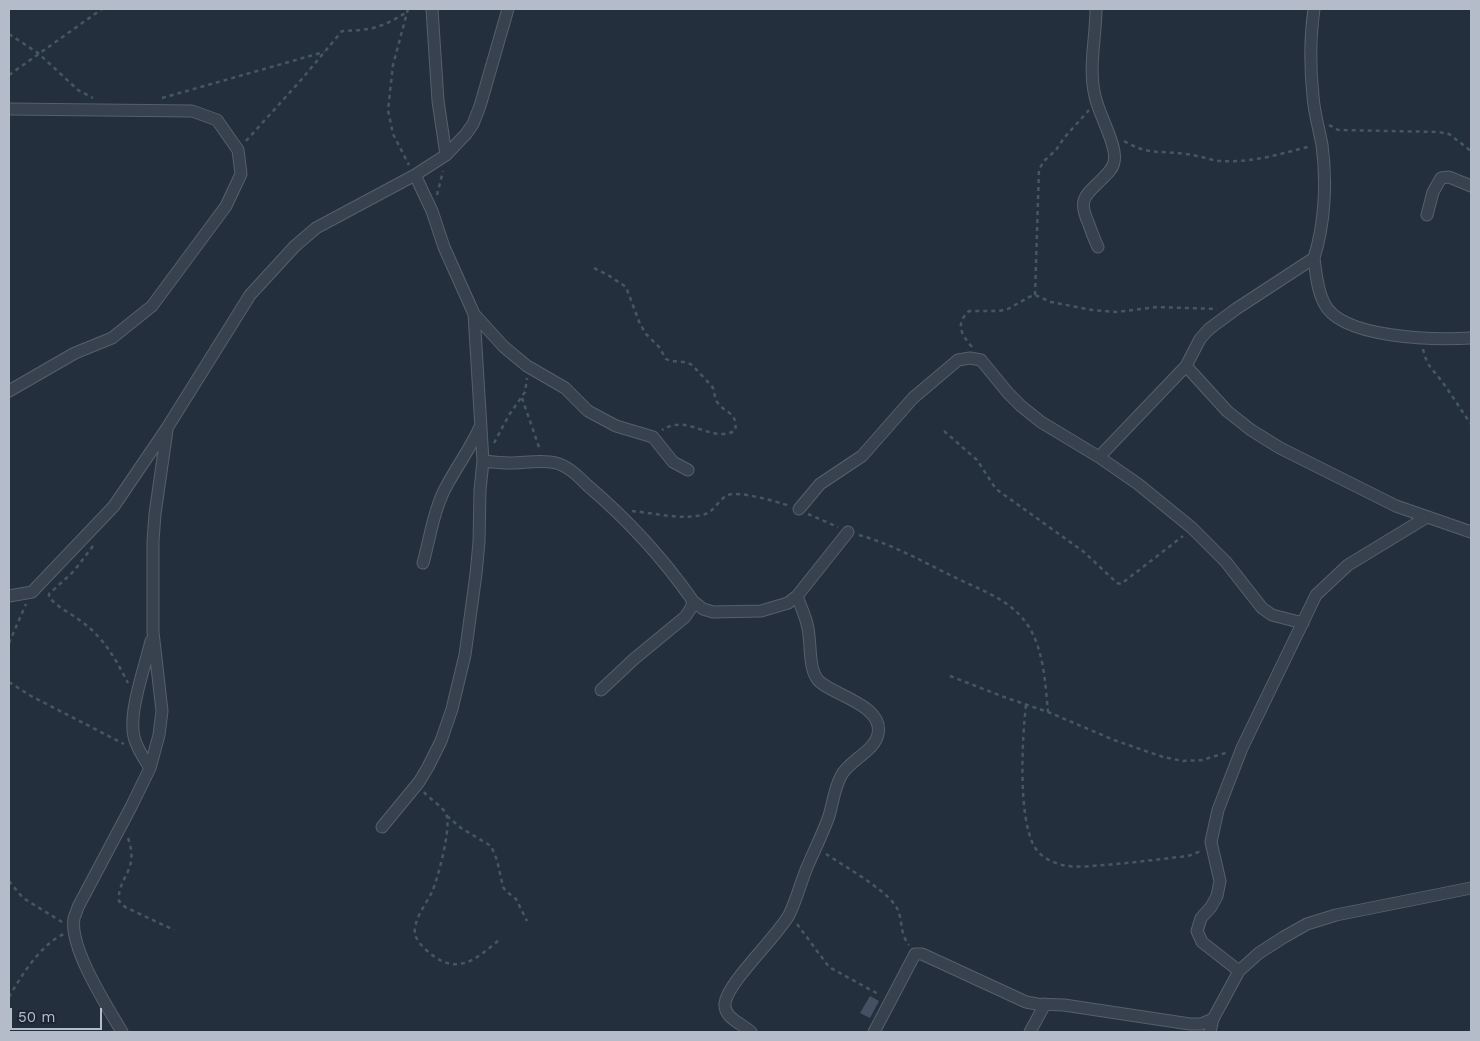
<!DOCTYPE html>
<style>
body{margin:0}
#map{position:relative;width:1480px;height:1041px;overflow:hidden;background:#242f3e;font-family:"Work Sans",sans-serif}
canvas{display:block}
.frame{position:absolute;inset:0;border:10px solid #b4bcc9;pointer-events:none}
.scale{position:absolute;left:10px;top:1008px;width:92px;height:22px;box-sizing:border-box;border:2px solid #b4bcc9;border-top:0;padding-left:6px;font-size:15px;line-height:18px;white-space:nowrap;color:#b4bcc9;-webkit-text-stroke:4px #1d2633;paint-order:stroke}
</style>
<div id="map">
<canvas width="1480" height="1041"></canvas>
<div class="frame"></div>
<div class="scale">50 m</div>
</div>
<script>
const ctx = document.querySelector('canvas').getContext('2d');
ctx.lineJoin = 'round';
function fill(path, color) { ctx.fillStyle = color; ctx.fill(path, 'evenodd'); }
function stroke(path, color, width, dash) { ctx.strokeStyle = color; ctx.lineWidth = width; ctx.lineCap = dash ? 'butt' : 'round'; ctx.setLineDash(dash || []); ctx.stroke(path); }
fill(new Path2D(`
 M870,996L879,1001L870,1018L860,1013Z`), '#455162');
const street = new Path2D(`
 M432,9L438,101L446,155
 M1096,9C1096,38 1088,67 1095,96C1098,113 1118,146 1114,162C1113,169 1106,175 1101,180C1085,196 1078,199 1088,222C1091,230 1094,239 1098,247
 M9,109L192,111L217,120L238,150L241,174L226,206L152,306L112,338L75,353L9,391
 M1427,215L1433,192L1441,178L1449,177L1471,186
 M1314,258C1316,273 1317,289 1324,303C1341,339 1436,340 1471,338
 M474,314L504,347L527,366L565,388L588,411L616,426L653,437L673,462L688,470
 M1186,366L1227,411L1251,430L1280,448L1396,506L1471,532
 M1099,457L1186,366L1200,339L1209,329L1236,309L1314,258C1325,223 1327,181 1322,145C1319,128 1314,113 1313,96C1310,68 1310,37 1314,9
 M483,461C492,462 501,463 510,463C524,463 542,459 556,463C568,466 578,476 587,485C627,519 663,558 693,601L691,608L685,617L634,659L601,690
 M799,509L820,484L862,456L913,398L958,360L970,358L981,360L1008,393L1021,406L1041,422L1099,457L1138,484L1192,528L1226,562L1262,608L1272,615L1303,623
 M423,563C430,538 434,508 447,485C458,465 471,447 480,427
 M9,596L32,592L114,506L167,428L250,295L295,246L316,228L415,175L446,155L466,134L473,124L480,106L508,9
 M693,601L703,609L713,612L761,611L788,603L797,596L848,532
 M150,768C144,759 137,749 134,737C128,712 145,667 151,641
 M382,827L419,782L428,767L441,741L452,709L465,655L476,574L479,542L480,490L483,461L474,314L444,247L432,211L415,175
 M1239,971L1202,942L1197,931L1201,918L1211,907L1217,896L1220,881L1211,842L1218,810L1242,748L1316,595L1348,565L1427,517
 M122,1032C107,1006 69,948 74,918C75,915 77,911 78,907L131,807L150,768L159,735L162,711L153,632V541L155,514L167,430
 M751,1032C743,1024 723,1018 725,1003C728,982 776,938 789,915C797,899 801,881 808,865C815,849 823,833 829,816C833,803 834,789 841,776C848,761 875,751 878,734C884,706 836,696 820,682C807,671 812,640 807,624C805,615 800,605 797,596
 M874,1032L915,954H922L1026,1002L1037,1004L1064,1005L1190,1024H1201L1213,1019
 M1030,1032L1045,1004
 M1210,1032L1213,1019L1239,971L1259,953L1284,937L1307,924L1336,915L1471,888`);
stroke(street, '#565f6c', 13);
stroke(new Path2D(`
 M408,9L393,65L388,110L393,134L409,165
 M9,34L38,53L78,90L93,98
 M9,75L102,9
 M162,98L324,52
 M1329,125L1338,130L1439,132L1449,134L1471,151
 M246,141L301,80L342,31C372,30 381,28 407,12
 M1124,141C1150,156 1159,150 1186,154C1198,155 1209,160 1220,161C1251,163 1281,154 1311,146
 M437,195L443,171
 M594,268L608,275L626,287L640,324L646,334L659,347L666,359C674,363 684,360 692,365C694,367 712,386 713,388C715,392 714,396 716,400C722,413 739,411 735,431C707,443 689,413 662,430
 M1035,295L1039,169L1045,160L1056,150L1064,138L1089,110
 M972,347C961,334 955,324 969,311H999L1008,309L1029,297L1035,295L1051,302L1092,310L1116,312L1157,307L1217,309
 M1423,349C1427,366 1430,366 1440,379C1451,393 1460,409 1471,424
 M522,398L540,450
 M944,431L977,460L996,489L1084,552L1117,583L1121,584L1183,536
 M494,443L509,415L525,392L527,378
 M632,511C654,513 681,520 702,515C713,513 717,502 726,496C736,489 777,502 790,506
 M808,514L838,527
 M859,535C891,544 920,560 950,575C975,588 1006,597 1024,620C1044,645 1045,682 1048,712
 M93,546L74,571L49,594V597C57,607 70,613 81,621C104,638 115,658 128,683
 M9,643L26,604
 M950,676L1004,697L1048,712L1114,740L1163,757L1183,761L1202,760L1229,752
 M9,682L31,696L124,744
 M1026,705C1022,740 1018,816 1034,846C1039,856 1051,862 1062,865C1075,868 1090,866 1104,865C1132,863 1160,859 1188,856L1201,851
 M424,792C430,800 445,807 447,817C450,833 438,878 432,892C426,904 413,920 415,934C417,944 433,957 442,961C464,972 483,953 499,940
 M447,816L461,828L491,846L497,860L503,887L506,891L516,899L527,921
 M128,838C140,871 117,877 119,901L125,907L174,930
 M826,854C844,866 883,888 895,905C904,917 898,931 909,945
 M9,881L23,898L62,922
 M797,924L829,967L880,995
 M9,997C21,976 41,944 64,934`), '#44595c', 2.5, [4, 4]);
stroke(street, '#38414e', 11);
</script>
